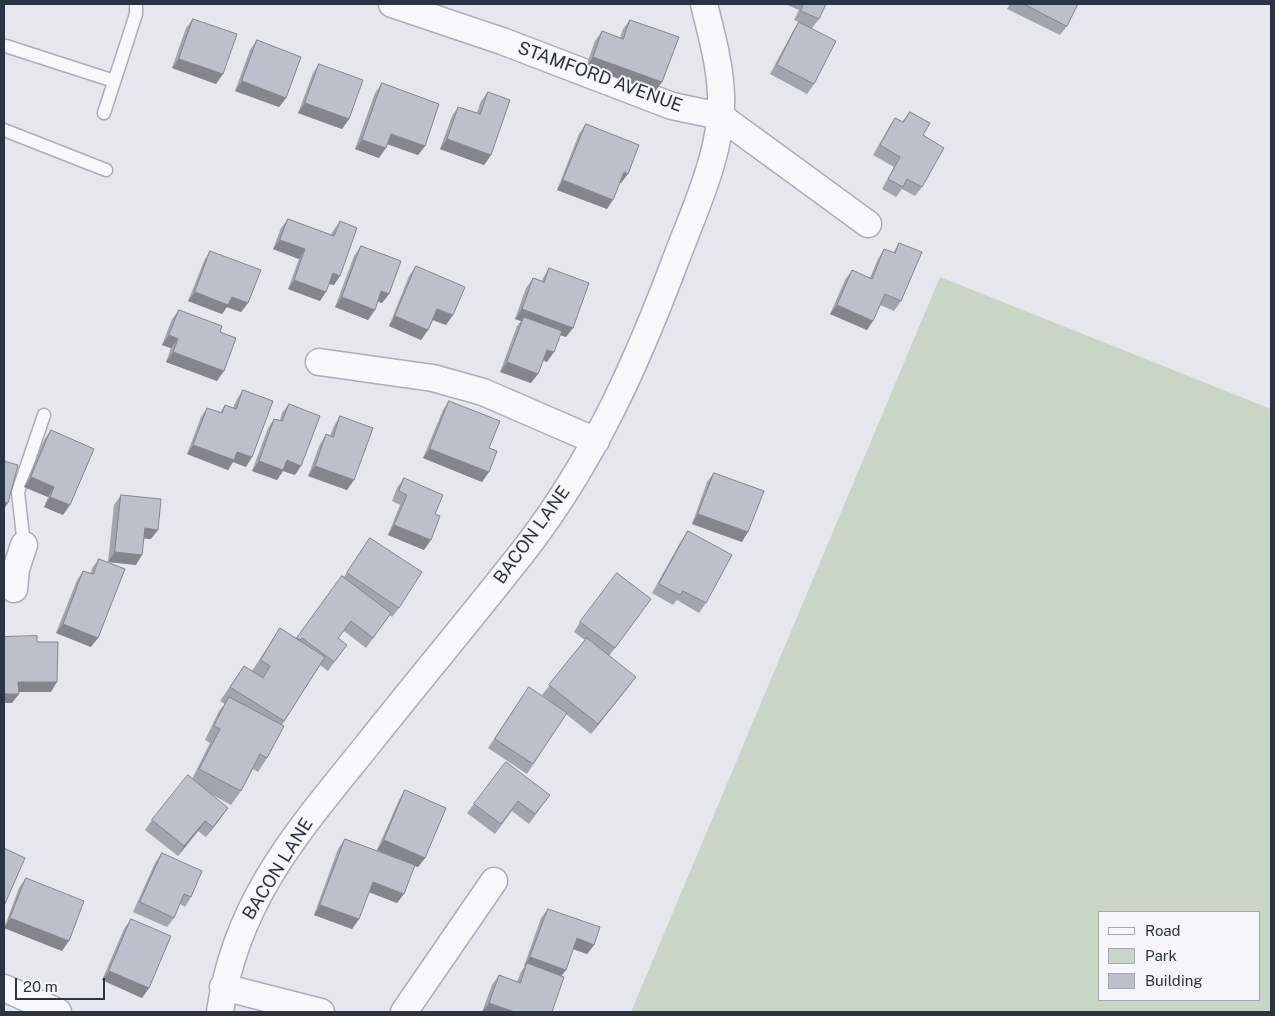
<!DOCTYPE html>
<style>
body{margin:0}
#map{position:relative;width:1275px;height:1016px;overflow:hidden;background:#e4e7ec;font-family:"Public Sans",sans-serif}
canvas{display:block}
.frame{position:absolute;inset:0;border:5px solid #2b3445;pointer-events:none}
.legend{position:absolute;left:1098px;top:911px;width:162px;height:90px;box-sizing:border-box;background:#f4f6f9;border:1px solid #a4a8b1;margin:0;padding:6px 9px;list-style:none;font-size:15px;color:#2b3445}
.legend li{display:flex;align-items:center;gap:10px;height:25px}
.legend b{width:25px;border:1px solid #a4a8b1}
.scale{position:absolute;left:15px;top:978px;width:90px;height:22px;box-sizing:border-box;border:2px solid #2b3445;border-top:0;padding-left:6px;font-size:15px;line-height:18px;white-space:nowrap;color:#2b3445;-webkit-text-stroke:4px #f4f6f9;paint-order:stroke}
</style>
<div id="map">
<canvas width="1275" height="1016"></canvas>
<div class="frame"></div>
<ul class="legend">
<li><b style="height:6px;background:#f7f8fa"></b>Road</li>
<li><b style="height:14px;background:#c9d6c5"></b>Park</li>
<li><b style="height:14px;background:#bbc0ca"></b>Building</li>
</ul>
<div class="scale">20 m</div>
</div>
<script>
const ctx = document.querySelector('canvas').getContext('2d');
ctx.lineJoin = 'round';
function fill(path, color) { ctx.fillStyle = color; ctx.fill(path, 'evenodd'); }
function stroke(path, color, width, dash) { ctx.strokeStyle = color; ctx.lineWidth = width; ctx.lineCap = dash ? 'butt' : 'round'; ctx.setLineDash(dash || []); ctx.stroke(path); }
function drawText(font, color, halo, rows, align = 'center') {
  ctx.font = font + ' "Public Sans",sans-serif'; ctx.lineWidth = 4; ctx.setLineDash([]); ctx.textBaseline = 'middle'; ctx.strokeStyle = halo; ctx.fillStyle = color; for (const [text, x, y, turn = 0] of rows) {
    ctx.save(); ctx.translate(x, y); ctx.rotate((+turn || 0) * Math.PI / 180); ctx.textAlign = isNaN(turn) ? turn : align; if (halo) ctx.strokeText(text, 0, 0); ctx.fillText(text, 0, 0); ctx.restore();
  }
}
fill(new Path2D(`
 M940,277L1271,409V1012H631ZM1099,912H1259V1000H1099Z`), '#c9d6c5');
const lane = new Path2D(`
 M6,46L114,81
 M104,113L136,14V4
 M4,130L106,170
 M24,545L18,492L44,415`);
const street = new Path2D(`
 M392,4L502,41L672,106L720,116L868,224
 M319,362L433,378L483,392L596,441
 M14,589L16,569L24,545
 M223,987L321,1012
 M4,988L58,1012
 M220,1012C236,899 300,829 369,743C422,676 477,611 529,544C594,458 635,367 673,267C692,215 724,151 721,95C720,64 711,33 704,4
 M404,1012L494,881`);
stroke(lane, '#a9aeb7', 15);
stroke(street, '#a9aeb7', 29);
stroke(lane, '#f7f8fa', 12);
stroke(street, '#f7f8fa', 26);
fill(new Path2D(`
 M785,4H826L819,19L812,28L814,84L807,94L770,74L793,31L799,22L794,20L799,10Z
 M1010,4H1078L1067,26L1060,35L1007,9Z
 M193,19L216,84L172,68L186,28Z
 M630,20L655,92L586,67L595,41L602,31L620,38L623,29Z
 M257,40L286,98L279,107L235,91L250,50Z
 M319,64L349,119L342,129L298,113L313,73Z
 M382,83L425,146L418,155L387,144L379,158L355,149L375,93Z
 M488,92L491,155L484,165L440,149L452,116L458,107L477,113L481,101Z
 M910,112L923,135L922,187L915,196L902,189L896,197L882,189L894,167L873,155L889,127L895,118L902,122Z
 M586,124L621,183H620L607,209L557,190L579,134Z
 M288,219L331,235L333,231L340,221L334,285L329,284L320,301L288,289L299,259L273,249L281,228Z
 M899,243L901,301L894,311L880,305L867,330L830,314L845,280L852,270L870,278L878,259L884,249L893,253Z
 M361,246L389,294L382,303L378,302L368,320L335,307L354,256Z
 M210,251L248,303L241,312L227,307L222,314L188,301L204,261Z
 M416,266L446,325L433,320L428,330L421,340L389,326L409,276Z
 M549,268L573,328L566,337L560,335L547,362L543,360L531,383L500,372L517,326L521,321L515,319L526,288L533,278L542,281L543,278Z
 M179,310L220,332L217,381L166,362L171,348L162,345L172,319Z
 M243,390L246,467L233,462L228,470L187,454L201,417L207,408L220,413L225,405L233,408L237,399Z
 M449,401L489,448L482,482L423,458L443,410Z
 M289,404L295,475L283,471L277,480L252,471L268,428L274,419L280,420L282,413Z
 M340,416L347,490L308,476L320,444L326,434L330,436L334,426Z
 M51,430L63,515L44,507L48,497L24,487L44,440Z
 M714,473L742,542L692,524L707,482Z
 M404,478L435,514L424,550L388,535L400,505L392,501L397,488Z
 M121,495L151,539L144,538L136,565L108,562L114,505Z
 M688,531L706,603L699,613L677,600L673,605L652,593L681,541Z
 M370,538L399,608L392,617L390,615L366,648L344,631L338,638L340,654L328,671L320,665L282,725L267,758L258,772L253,769L241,791L231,805L209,793L228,808L206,837L198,831L178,856L145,830L152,820L192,779L210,743L205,740L219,711L225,704L220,701L244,666L252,671L280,628L296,639L342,576L344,577Z
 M99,559L91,647L56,633L77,580L83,571L91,573L92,568Z
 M651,599L609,656L629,686L591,734L566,714L527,774L488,748L522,697L554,704L542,695L585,640L574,632L580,622Z
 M405,790L425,858L418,867L414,866L397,903L369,892L359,919L352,929L314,915L338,849L345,839L403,861L377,850L399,800Z
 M550,795L529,824L512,811L495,834L467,813L474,804Z
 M162,853L191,897L185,907L180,904L174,918L167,927L133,912L155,863Z
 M26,878L62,951L4,928L19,888Z
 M548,909L594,945L587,954L573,949L482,1012L492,985L499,975L517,982L521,972L525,966H524L541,918Z
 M131,919L149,988L142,998L102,980L124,929Z`), '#a1a5ae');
fill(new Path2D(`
 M593,57L662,82L655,92L586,67Z
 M179,59L223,74L216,84L172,68Z
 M242,81L286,98L279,107L235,91Z
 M305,103L349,119L342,129L298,113Z
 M391,134L425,146L418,155L384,143Z
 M447,139L491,155L484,165L440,149Z
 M362,140L386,148L379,158L355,149Z
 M624,172L628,174L621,183L617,182Z
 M563,180L613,200L607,209L557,190Z
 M280,240L305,249L299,259L273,249Z
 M333,273L340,276L334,285L326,283Z
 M294,280L326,292L320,301L288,289Z
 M381,291L389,294L382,303L375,300Z
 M195,292L232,297L248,303L241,312L227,307L222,314L188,301Z
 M342,297L375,310L368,320L335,307Z
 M837,305L873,321L867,330L830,314Z
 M437,309L453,315L446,325L430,319Z
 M522,309L573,328L566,337L522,321L524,317L521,321L515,319Z
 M395,316L428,330L421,340L389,326Z
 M169,335L178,339L171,348L162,345Z
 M547,350L554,352L547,362L540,359Z
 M173,352L224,371L217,381L166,362Z
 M507,362L538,374L531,383L500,372Z
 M193,445L237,452L252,457L246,467L233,462L228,470L187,454Z
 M430,449L489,472L482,482L423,458Z
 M287,460L301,466L295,475L283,471L277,480L252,471L259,461Z
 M315,466L354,480L347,490L308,476Z
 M31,477L54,487L48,497L24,487Z
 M50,497L70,505L63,515L44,507Z
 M4,502L8,503L4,509Z
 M698,514L748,532L742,542L692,524Z
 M394,525L431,540L424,550L388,535Z
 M145,528L158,530L151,539L138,538Z
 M115,552L142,555L136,565L108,562Z
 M63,624L98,638L91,647L56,633Z
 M636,677L629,686L591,734L598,724Z
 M18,682H57L51,692H12Z
 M4,694H19L12,703H4Z
 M228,808L221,818L206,837L213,827Z
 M205,821L198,831L178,856L184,846Z
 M384,840L425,858L418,867L377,850Z
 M373,882L404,894L397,903L366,891Z
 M320,905L359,919L352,929L314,915Z
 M10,918L69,941L62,951L4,928Z
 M577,938L594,945L587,954L570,948Z
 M530,957L566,970L559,979L527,963L525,966H524Z
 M109,971L149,988L142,998L102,980Z
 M489,1003L515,1012H482Z`), '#83868d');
const building = new Path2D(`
 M804,4H826L819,19L801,11Z
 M1024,4H1078L1067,26Z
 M193,19L237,34L223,74L179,59Z
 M630,20L679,37L662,82L593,57L602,31L623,39Z
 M799,22L836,41L814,84L777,65Z
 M257,40L301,57L286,98L242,81Z
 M319,64L363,80L349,119L305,103Z
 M382,83L439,104L425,146L391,134L386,148L362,140Z
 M488,92L510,100L491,155L447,139L458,107L480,114Z
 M910,112L930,123L923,135L944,148L922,187L907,179L903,187L888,179L900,157L880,145L895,118L903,122Z
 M586,124L639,145L628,174L624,172L613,200L563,180Z
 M288,219L334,236L340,221L357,228L340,276L333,273L326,292L294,280L305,249L280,240Z
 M899,243L922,252L901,301L885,294L873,321L837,305L852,270L872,279L884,249L895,253Z
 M361,246L401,261L389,294L381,291L375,310L342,297Z
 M210,251L261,270L248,303L232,297L228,305L195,292Z
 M416,266L465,287L453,315L437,309L428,330L395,316Z
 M549,268L589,283L573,328L522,309L533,278L544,282Z
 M179,310L222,326L220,332L236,338L224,371L173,352L178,339L169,335Z
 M524,317L562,331L554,352L547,350L538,374L507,362Z
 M243,390L273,401L252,457L237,452L234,460L193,445L207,408L222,413L225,405L236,409Z
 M449,401L500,421L489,448L497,451L489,472L430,449Z
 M289,404L320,416L301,466L287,460L283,470L259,461L274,419L282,421Z
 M340,416L373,428L354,480L315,466L326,434L333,437Z
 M51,430L94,449L70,505L50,497L54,487L31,477Z
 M4,461L18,465L8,503L4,502Z
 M714,473L764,491L748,532L698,514Z
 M404,478L443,495L435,514L440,516L431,540L394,525L407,495L399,491Z
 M121,495L161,499L158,530L145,528L142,555L115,552Z
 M688,531L732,555L706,603L683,591L680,595L659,584Z
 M370,538L422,572L399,608L347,573Z
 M99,559L125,569L98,638L63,624L83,571L93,574Z
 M617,573L651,599L615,648L580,622Z
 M342,576L391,613L373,638L351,621L338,638L347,645L334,662L302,638L300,640L297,638Z
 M280,628L325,657L284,721L230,687L244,666L263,678L270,666L261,660Z
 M37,636V642H58L57,682H18L19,694H4V637Z
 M587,638L636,677L598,724L549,685Z
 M529,687L567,713L533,764L495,739Z
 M229,697L284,726L267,758L260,754L241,791L199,769L220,729L214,726Z
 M506,762L550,795L535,814L518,801L501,824L474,804Z
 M188,775L228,808L213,827L205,821L184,846L152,820Z
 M405,790L446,808L425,858L384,840Z
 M345,839L415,865L404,894L373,882L359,919L320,905Z
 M4,848L25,858L4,906Z
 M162,853L202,871L191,897L184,894L174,918L140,902Z
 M26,878L84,901L69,941L10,918Z
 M548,909L600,927L594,945L577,938L566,970L530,957Z
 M131,919L171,936L149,988L109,971Z
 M527,963L564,977L552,1012H515L489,1003L499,975L520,983Z`);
fill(building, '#bbc0ca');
stroke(building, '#83868d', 1);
drawText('18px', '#2b3445', '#f4f6f9', [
 ["STAMFORD AVENUE",600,77,20],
 ["BACON LANE",532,535,-54],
 ["BACON LANE",278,869,-58]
]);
</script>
